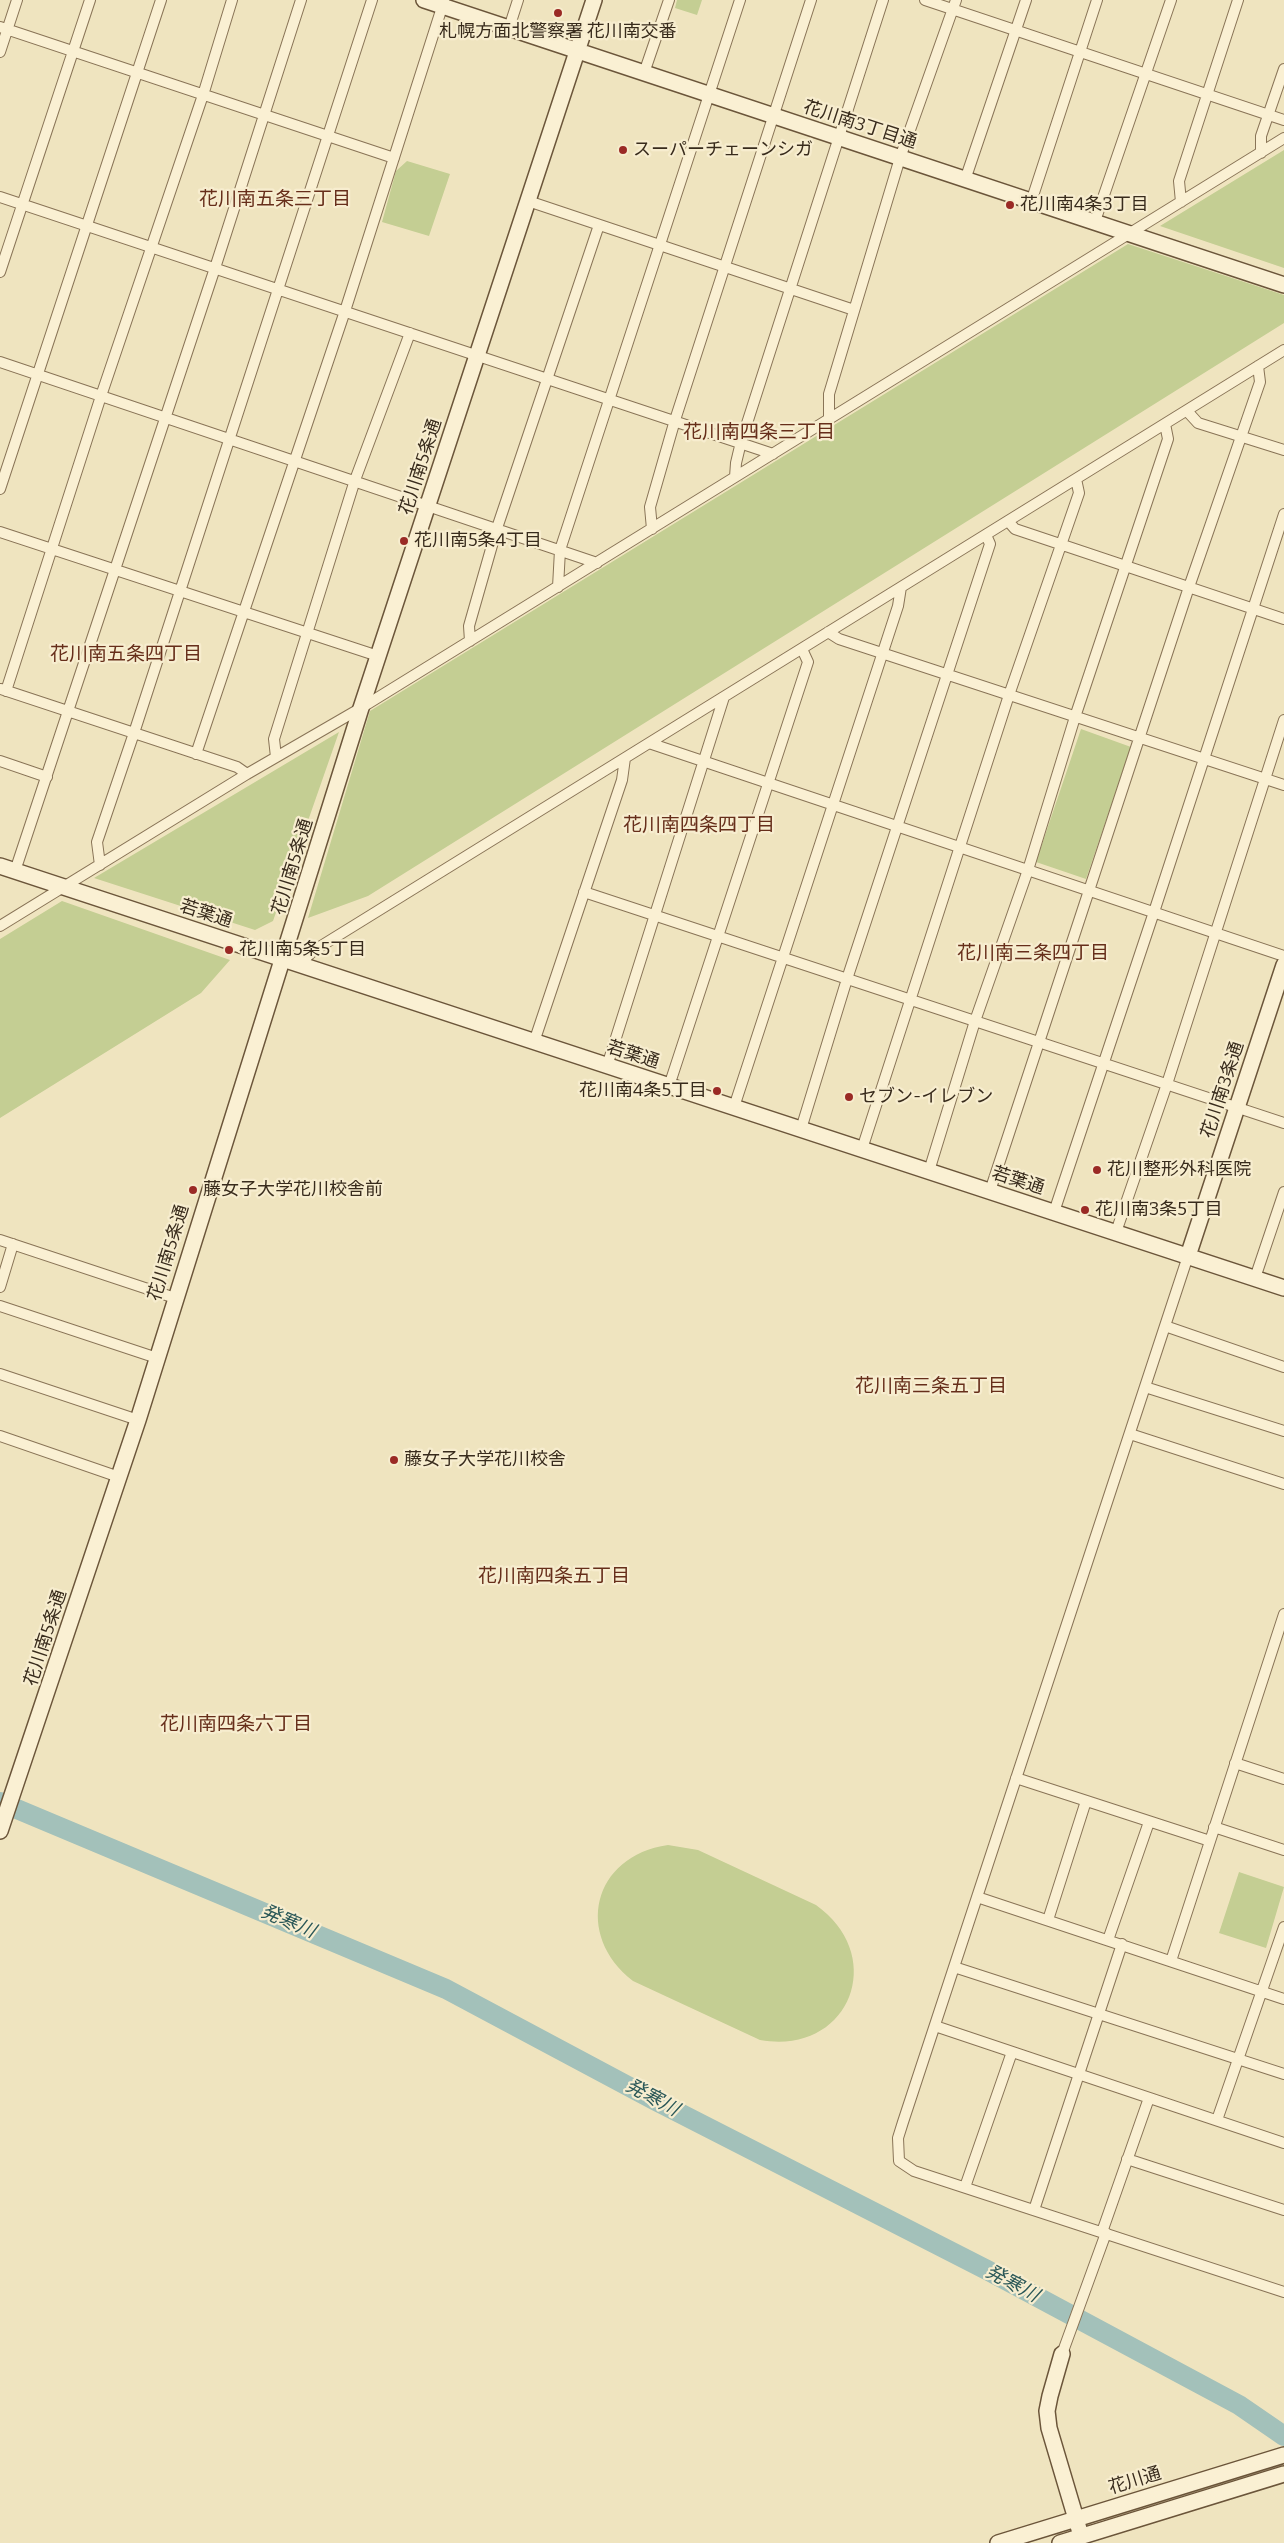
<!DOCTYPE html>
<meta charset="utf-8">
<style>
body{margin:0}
canvas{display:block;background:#efe4bf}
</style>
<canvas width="1284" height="2543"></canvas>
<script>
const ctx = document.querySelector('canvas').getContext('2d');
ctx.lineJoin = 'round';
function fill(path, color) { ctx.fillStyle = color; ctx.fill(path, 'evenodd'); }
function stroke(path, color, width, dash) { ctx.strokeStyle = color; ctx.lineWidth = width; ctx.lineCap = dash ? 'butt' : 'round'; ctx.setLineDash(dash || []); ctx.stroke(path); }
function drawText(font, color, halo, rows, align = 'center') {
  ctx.font = font + ' Bitter,"Noto Sans JP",serif'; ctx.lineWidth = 4.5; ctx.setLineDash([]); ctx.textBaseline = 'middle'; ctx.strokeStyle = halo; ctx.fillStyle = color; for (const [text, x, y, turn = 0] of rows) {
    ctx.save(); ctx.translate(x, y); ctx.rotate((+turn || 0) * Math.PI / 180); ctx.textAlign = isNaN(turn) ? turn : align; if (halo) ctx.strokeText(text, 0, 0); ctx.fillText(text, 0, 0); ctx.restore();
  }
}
fill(new Path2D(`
 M677,0H702L697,15L675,8Z
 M1284,150V268L1160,226Z
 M407,161L450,174L429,236L382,222L396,171Z
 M1128,244L1284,295V323L368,896L308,918L370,711Z
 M1081,729L1131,747L1086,879L1036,862Z
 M339,732L273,921L255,930L94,878Z
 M62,901L230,960L201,993L0,1118V939Z
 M668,1845L698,1850L816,1905C889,1957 849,2056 760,2040L633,1981C574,1935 592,1856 668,1845Z
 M1239,1872L1284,1887L1266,1948L1219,1933Z`), '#c4ce93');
stroke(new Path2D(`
 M0,1802L446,1989L654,2100L987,2270L1239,2405L1284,2436`), '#a3c1ba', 20);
const street = new Path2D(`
 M925,0L1284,120
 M0,27L394,158
 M509,28L518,0
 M0,52L17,0
 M644,73L669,0
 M1261,153V136L1284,69
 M965,180L1026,0
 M0,197L773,454
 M528,201L854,310
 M1031,202L1097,0
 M1181,202L1179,181L1238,0
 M1094,224L1171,0
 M0,272L90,0
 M0,362L597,563
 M1187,411L1198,423L1284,450
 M829,419V394L900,158L956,0
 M735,477L736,463L741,442L883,0
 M0,489L161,0
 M1008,521L1015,529L1284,619
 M652,529L650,507L675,420L811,0
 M0,532L378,656
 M558,587L560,550L740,0
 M828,632L839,639L1284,785
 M470,641L469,626L497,528L599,225
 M1,689L237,767L247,774
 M6,691L101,396L203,95L232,0
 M649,743L1284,956
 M196,754L345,311L444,1
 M276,757L274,739L355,480L410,333
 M0,761L47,777
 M100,865L97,842L134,733L372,0
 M15,871L215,268L301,0
 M584,892L1284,1123
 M0,926L247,774L361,708L1284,138
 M298,965L313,951L1284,350
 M534,1042L622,780L625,758
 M607,1066L724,697
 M669,1086L808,662L802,649
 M734,1107L898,606L901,587
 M801,1129L847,979L990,544L986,535
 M862,1149L1009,695L1079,493L1076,479
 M929,1171L975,1021L1028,870L1075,717L1168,439L1165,424
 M990,1191L1189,587L1260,382L1258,366
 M1054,1212L1154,912L1284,514
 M1116,1232L1167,1084L1284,720
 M0,1240L175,1298
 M1188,1256L903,2122L898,2138L899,2161L914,2171L1284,2292
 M1255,1278L1284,1192
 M0,1287L13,1244
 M0,1306L157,1358
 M1165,1326L1284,1367
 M0,1374L138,1420
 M1145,1387L1284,1431
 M1130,1434L1284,1484
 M0,1436L119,1477
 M1235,1763L1284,1779
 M1016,1778L1210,1841
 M1214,1827L1284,1850
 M977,1897L1284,1999
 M1048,1920L1086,1801
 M1108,1940L1149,1822
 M1171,1961L1284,1614
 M954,1967L1284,2074
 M935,2026L1284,2143
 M1217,2120L1284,1927
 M1127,2159L1284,2210
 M965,2187L1012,2052
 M1034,2210L1122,1944
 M1102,2232L1149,2098
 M1062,2354L1106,2233`);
const secondary = new Path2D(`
 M424,0L1284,285
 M0,866L1284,1288
 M1188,1256L1284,965
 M0,1831L138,1420L361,708L594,0
 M1062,2354L1050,2396L1047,2411L1049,2428L1079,2529
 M998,2543L1284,2455
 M1060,2543L1284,2474`);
stroke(street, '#897457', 12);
stroke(secondary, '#6b553a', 18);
stroke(street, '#faf0d3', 10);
stroke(secondary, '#faf0d3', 15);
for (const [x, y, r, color] of [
 [558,13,5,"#9a2a25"],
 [623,150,5,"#9a2a25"],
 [1010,205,5,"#9a2a25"],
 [404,541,5,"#9a2a25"],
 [229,950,5,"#9a2a25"],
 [717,1091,5,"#9a2a25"],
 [849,1097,5,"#9a2a25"],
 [1097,1170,5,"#9a2a25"],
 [193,1190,5,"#9a2a25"],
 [1085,1210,5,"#9a2a25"],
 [394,1460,5,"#9a2a25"]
]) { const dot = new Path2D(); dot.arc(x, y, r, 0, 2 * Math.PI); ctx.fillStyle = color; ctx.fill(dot); stroke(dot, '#f7edcf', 2); }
drawText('18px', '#382b1c', '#f7edcf', [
 ["札幌方面北警察署 花川南交番",558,32,"center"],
 ["スーパーチェーンシガ",633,150],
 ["花川南4条3丁目",1020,205],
 ["花川南5条4丁目",414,541],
 ["花川南5条5丁目",239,950],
 ["花川南4条5丁目",707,1091,"right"],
 ["セブン-イレブン",859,1097],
 ["花川整形外科医院",1107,1170],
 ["藤女子大学花川校舎前",203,1190],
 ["花川南3条5丁目",1095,1210],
 ["藤女子大学花川校舎",404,1460]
], 'left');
drawText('18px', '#382b1c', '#f7edcf', [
 ["花川南3丁目通",860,125,18],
 ["花川南5条通",421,467,-72],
 ["花川南5条通",293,867,-73],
 ["若葉通",206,914,18],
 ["若葉通",633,1055,18],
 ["花川南3条通",1223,1090,-72],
 ["若葉通",1018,1181,18],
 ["花川南5条通",169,1253,-73],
 ["花川南5条通",46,1638,-72],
 ["花川通",1135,2481,-17]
]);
drawText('19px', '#662e1a', '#f7edcf', [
 ["花川南五条三丁目",275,200],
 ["花川南四条三丁目",759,433],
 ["花川南五条四丁目",126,655],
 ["花川南四条四丁目",699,826],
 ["花川南三条四丁目",1033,954],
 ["花川南三条五丁目",931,1387],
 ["花川南四条五丁目",554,1577],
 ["花川南四条六丁目",236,1725]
]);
drawText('italic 19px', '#2b5858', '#f7edcf', [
 ["発寒川",288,1922,23],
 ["発寒川",652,2098,28],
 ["発寒川",1012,2284,28]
]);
</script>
